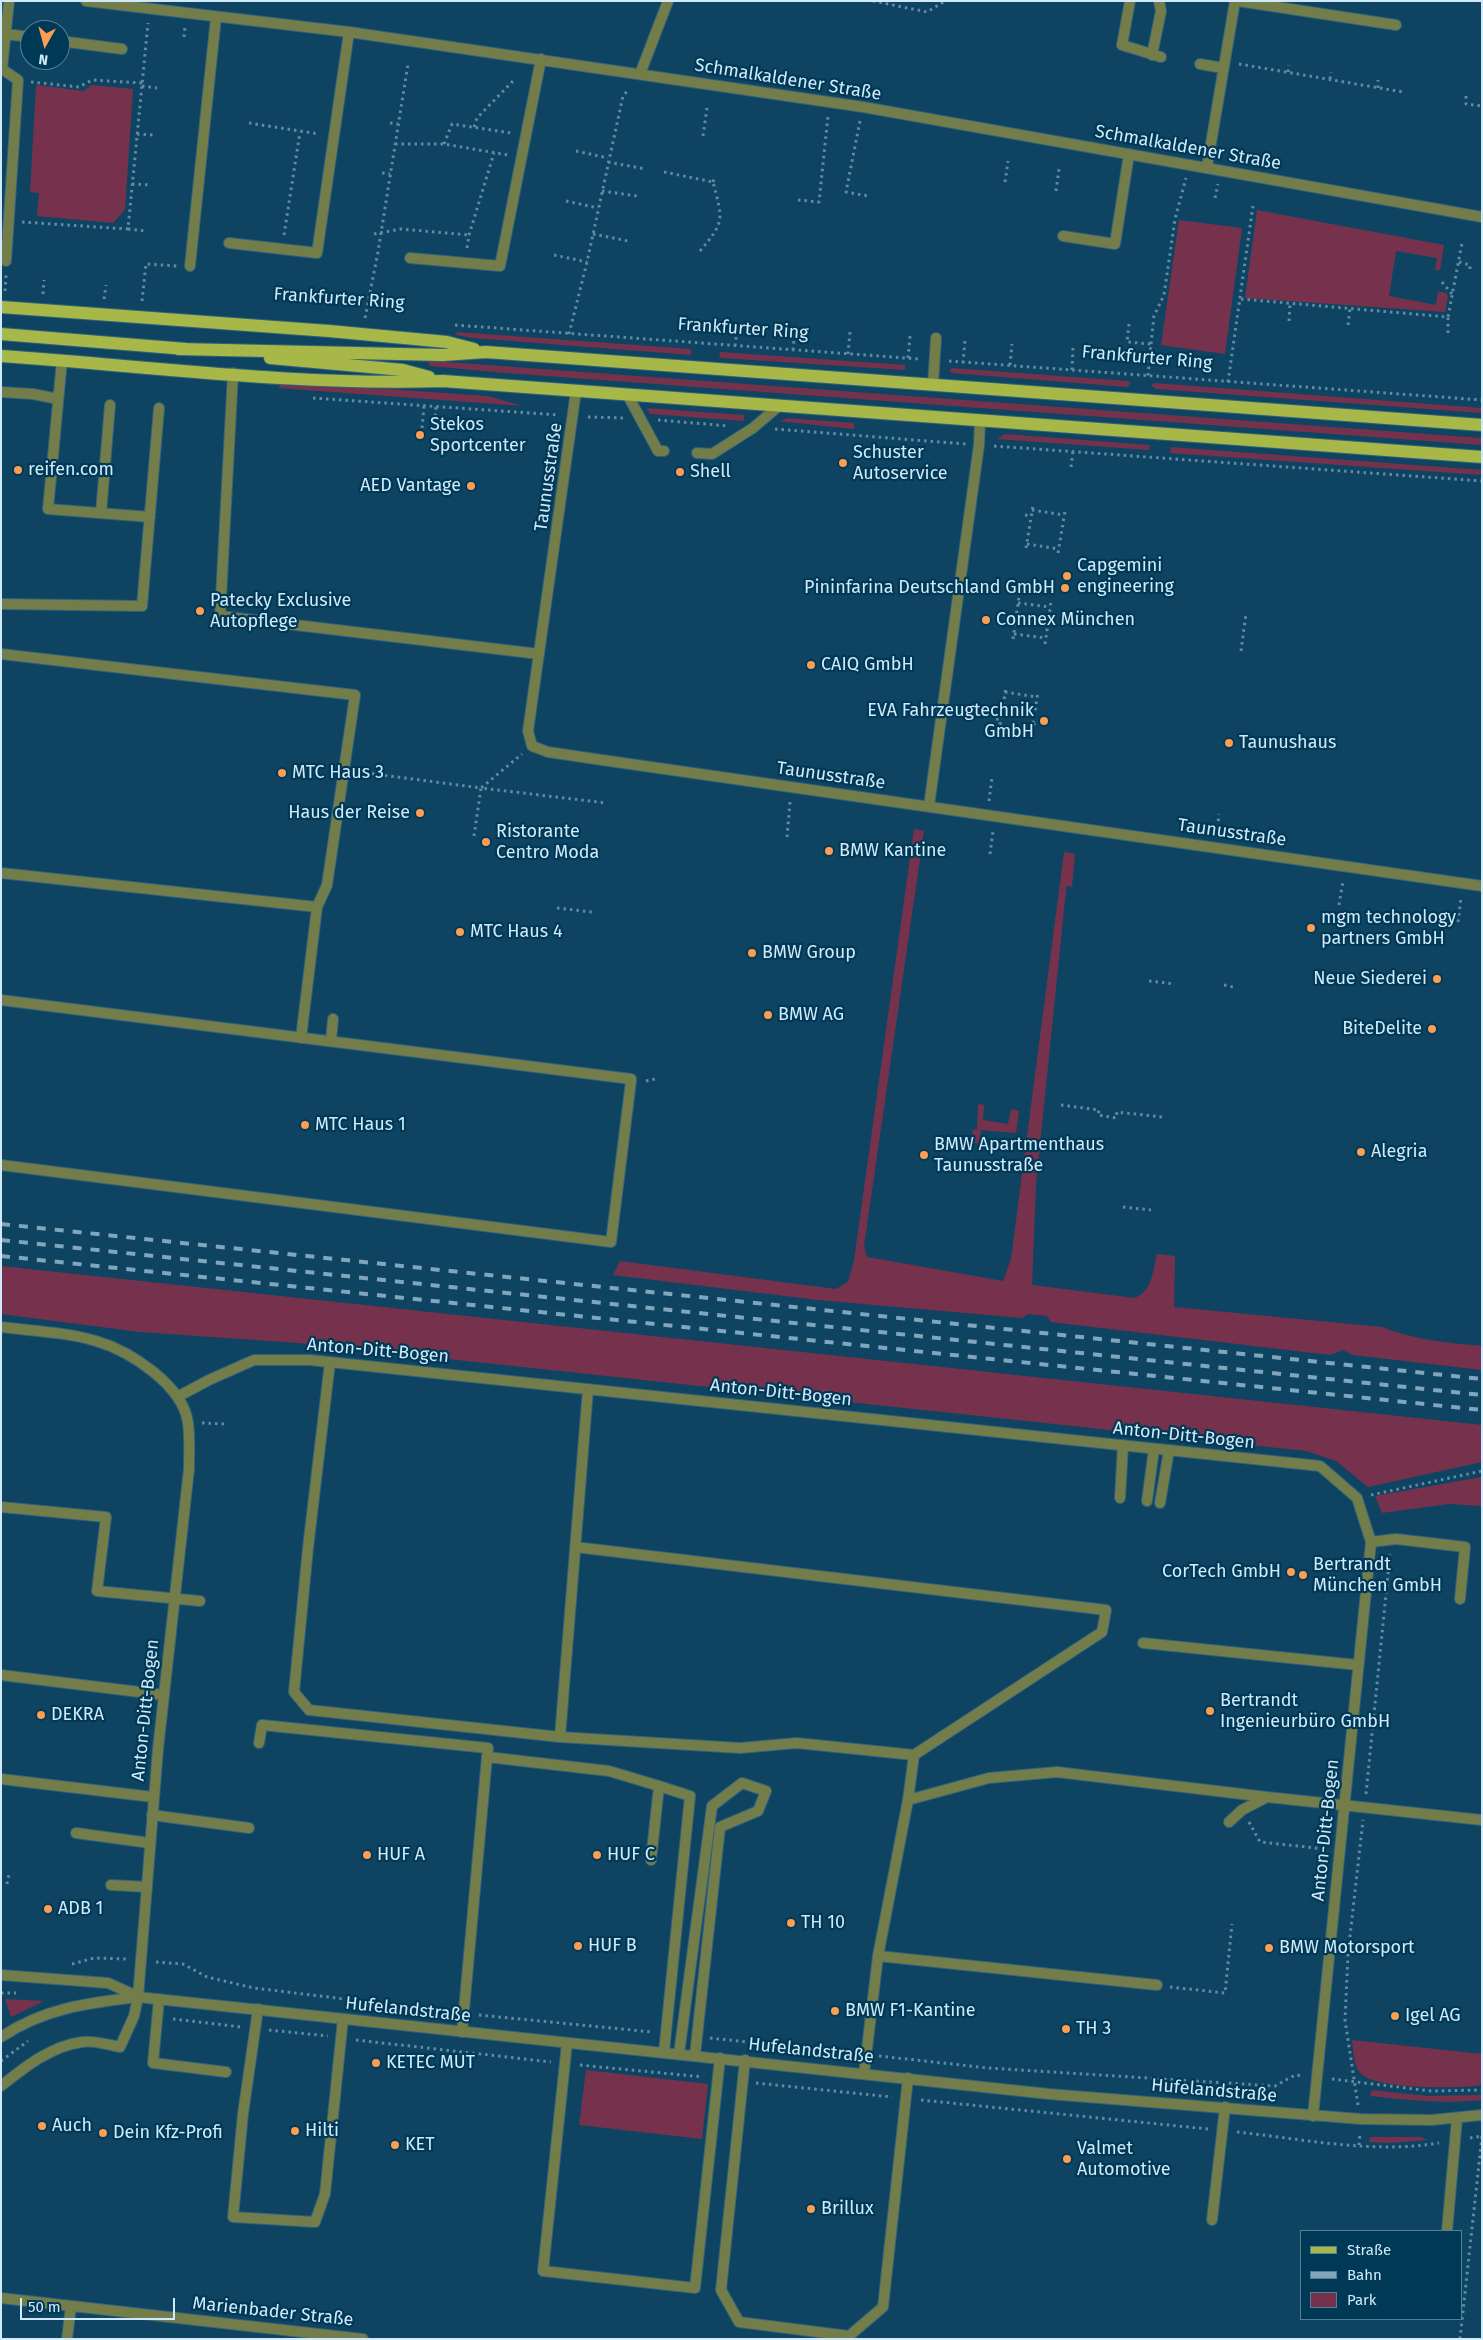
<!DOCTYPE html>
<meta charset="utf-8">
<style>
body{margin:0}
#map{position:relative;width:1483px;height:2340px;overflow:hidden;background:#0e4461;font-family:"Fira Sans",sans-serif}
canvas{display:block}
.frame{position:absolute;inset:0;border:2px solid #d0eafb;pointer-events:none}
.legend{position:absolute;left:1300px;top:2230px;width:162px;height:90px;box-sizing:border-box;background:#003955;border:1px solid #538097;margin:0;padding:6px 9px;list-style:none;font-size:15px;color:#d0eafb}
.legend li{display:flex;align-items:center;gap:10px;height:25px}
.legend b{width:25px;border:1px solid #538097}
.north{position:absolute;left:20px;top:20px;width:50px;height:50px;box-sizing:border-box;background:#003955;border:1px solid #538097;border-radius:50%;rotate:187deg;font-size:14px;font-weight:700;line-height:20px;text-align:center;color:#d0eafb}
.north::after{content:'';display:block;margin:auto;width:18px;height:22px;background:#fc9e52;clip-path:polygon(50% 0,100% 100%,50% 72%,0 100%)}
.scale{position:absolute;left:20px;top:2298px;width:155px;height:22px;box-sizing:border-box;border:2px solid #d0eafb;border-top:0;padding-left:6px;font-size:15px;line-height:18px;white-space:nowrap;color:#d0eafb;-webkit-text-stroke:4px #003955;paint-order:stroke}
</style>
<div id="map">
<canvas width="1483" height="2340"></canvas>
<div class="frame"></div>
<ul class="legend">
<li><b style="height:6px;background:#a7b848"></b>Straße</li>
<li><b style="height:6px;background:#81a6bc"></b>Bahn</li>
<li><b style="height:14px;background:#76324d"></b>Park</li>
</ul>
<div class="north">N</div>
<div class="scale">50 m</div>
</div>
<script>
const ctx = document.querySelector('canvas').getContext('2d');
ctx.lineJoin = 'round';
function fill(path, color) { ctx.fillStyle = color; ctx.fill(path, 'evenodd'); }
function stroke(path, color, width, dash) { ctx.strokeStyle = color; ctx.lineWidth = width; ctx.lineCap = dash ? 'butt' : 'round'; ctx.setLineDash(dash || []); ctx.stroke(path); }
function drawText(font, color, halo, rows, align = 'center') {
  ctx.font = font + ' "Fira Sans",sans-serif'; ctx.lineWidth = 4.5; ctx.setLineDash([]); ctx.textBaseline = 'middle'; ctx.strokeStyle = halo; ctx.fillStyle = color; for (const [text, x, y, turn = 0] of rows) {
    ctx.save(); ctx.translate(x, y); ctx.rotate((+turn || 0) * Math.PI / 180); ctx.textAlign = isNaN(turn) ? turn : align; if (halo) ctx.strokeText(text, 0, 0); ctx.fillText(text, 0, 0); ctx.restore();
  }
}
fill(new Path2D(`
 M36,85L84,91L91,85L133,89L125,210L113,223L37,216L39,193L30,192Z
 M1257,210L1444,245L1440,270H1435L1437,258L1396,251L1389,296L1436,305L1438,291L1446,293L1448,296L1445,312L1245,298Z
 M1179,220L1242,228L1225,354L1161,345Z
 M457,332L691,349V355L473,338L456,335Z
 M720,352L905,365V370L721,358L719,355Z
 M433,361L1482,438V445L506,373L430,366L428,362Z
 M952,368L1127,381L1131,383L1127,387L952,373L950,371Z
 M1155,383L1482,408V413L1156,389L1151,385Z
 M280,385L388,389L488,396L523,406L278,388Z
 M647,408L744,415V421L650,414Z
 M788,418L854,423V429L779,421Z
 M1005,434L1150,445L1149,450L997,439Z
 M1171,447L1482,470V475L1170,453Z
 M914,829L924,831L864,1246L867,1257L1003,1281L1011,1259L1064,852L1075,854L1072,887L1066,886V890L1036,1184L1032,1285L1135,1298C1152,1291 1153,1271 1157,1254L1175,1256L1174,1307L1382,1327C1415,1340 1447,1343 1482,1346V1370L1353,1355L1343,1350L1330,1355L1051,1322L1047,1316L1028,1314L1022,1318L818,1300L613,1275L620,1261L836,1289L848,1282L854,1260Z
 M978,1104L984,1105L983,1120L1008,1124L1011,1109L1019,1111L1016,1133L981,1130L979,1144L971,1142L973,1129L977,1130Z
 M1,1266L1482,1425V1462L1368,1487L1336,1461L1306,1451L299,1343L140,1332L1,1314Z
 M1482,1477V1506L1449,1504L1382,1513L1375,1496Z
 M5,1999L44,2001L11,2017Z
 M1352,2040L1482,2054V2085C1459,2089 1382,2089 1364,2076C1353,2068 1354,2053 1352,2040Z
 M586,2070L708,2084L702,2139L579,2125Z
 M1372,2090L1427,2096L1482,2095V2100C1445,2104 1407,2100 1370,2096Z
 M1370,2137H1421L1427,2140L1389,2143L1369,2142Z`), '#76324d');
const service = new Path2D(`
 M1130,1L1122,45L1161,57
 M1238,1L1396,25
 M5,34L30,37
 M60,41L122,49
 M1152,55L1161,11L1159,1
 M1200,64L1223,68
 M1063,236L1115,244L1129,154
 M229,243L317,253L349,32
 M410,258L500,266L541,59
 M6,261L18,80L2,69L9,1
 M190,266L216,17
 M62,360L48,509L150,517
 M233,373L220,616L539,654
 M933,385L936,338
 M1,392L33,394L58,399
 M627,394L658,451H664
 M697,453L712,454L753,428L780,405
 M101,513L110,405
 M1,604L142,606L159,408
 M1,654L355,695L327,885L317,907L301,1038
 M929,806L979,445L980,420
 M1,873L317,907
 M1,1000L631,1079V1081L611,1242L1,1165
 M331,1041L333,1019
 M330,1362L308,1548L294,1692L309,1710L560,1737L740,1748L797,1743L914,1755
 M1120,1498L1123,1445
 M1147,1501L1154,1449
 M1160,1503L1169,1450
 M1,1507L106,1517L97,1591L200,1601
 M1371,1542L1396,1539L1465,1547L1460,1599
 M575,1547L1106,1610L1102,1632L914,1755L908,1800L878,1956
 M1143,1643L1358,1665
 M1,1675L164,1695
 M560,1737L588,1389
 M259,1743L262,1725L488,1748L487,1757
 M1,1779L153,1797
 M659,1786L690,1796L664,2052
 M908,1800L989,1778L1057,1772L1267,1797
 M152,1815L249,1828
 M1229,1822L1242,1810L1267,1797L1482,1820
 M76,1833L150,1843
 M111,1885L147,1887
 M159,1999L153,2063L226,2072
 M258,2009L243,2114L233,2217L315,2222L325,2194L343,2019
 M462,2032L487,1757L609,1771L659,1786L651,1860
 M567,2043L543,2271L695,2288L720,2058
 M679,2054L712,1806L742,1783L766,1791L758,1811L720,1827L695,2055
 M745,2060L721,2290L739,2322L849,2336L883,2307L908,2078
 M864,2074L878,1956L1157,1985
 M1,2086C25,2067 51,2046 82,2042C93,2040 109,2045 120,2047L134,2016L138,1997
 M1212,2220L1225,2107
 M1447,2231L1457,2118`);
const minor = new Path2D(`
 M86,1L349,32L863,107L1482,217
 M640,74L668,1
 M1207,167L1235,1
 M576,391L528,731L532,746L548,752L602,760L1482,886
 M1,1327C32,1331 66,1332 96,1341C130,1351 183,1385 188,1423C190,1438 189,1454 189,1469L158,1749L138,1997
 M179,1396L209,1380L254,1360H310L1320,1466L1357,1498L1371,1542L1313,2116
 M1,1975L108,1983L137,1996
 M1,2037C45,2008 87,2003 138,1997L1049,2094L1361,2119L1431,2120L1482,2115
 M1,2298L363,2339
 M67,2339L71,2306`);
const primary = new Path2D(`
 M1,307L329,331L447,342L474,349
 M1,334L186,349
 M178,349L443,355L486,352L1482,425
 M1,356C148,366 296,386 443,381L1482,457
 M270,358L403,370L429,377`);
stroke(service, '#31627d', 12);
stroke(minor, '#31627d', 12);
stroke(primary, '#31627d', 14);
stroke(new Path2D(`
 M873,1L927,12L945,1
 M184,37L185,27
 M1239,64L1403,92
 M1288,72L1289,65
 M1330,79L1331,72
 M31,82L79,87L92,80L142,83
 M142,86L157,88
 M1378,88V80
 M1466,96V104L1482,106
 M860,121L846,192L868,196
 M249,123L319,134
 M390,123L398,124
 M474,127L477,118L513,81
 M137,134L153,135
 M703,136L707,108
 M395,144H444L508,155
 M444,144L452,124L511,133
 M576,151L608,158
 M608,162L645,169
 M664,172L713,182C723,220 725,222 699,252
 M382,173L390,174
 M713,182L715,177
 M1005,182L1008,161
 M132,184L150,185
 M602,191L637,196
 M1056,191L1059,169
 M1215,198L1218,184
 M798,200L819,202L828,116
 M566,201L598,208
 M22,222L128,229L148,23
 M128,229L146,231
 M374,234L401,229L469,235
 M593,234L628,241
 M284,235L300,132
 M467,248L469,235L494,153
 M554,255L587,262
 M1459,262L1470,265V272
 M1442,282L1452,294
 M5,291L6,275
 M43,294L44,280
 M104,299L106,285
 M1241,299L1448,317L1462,243
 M142,301L146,264L177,266
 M365,318L378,252L408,64
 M1289,321L1290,303
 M1129,324L1127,342L1151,344L1148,376
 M455,325L920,359
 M1348,325L1350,308
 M1448,333V317
 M569,334L587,262L623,96L629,89
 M1151,344L1154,316L1164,295L1175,219L1186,178
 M735,346L737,330
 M793,350L795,327
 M848,354L850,332
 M908,358L910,336
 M949,361L1482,400
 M963,363L965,340
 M1010,365L1012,344
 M1072,370L1073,348
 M1228,382L1253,206
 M313,398L559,415
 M588,417L624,418
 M658,420L729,426
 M422,428L424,406
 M434,429L436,407
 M775,429L966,444
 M994,446L1482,481
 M1071,467L1073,451
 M1032,510L1064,515
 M1025,515L1031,516
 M1027,544L1059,549
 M1026,548L1033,506
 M1058,553L1065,511
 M1018,603L1050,607
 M1014,634L1046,638
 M1013,639L1019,597
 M1045,644L1051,602
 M1241,651L1246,614
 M1005,692L1037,697
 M996,719H1001
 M1033,724L1038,725
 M1000,726L1032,730
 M999,731L1006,687
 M1031,736L1038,692
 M359,772L481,788L522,754
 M989,801L992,777
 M1217,834L1219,814
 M474,836L481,788L606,803
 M787,837L790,802
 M990,854L993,831
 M1339,905L1343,881
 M557,908L592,912
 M1458,922L1461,898
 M1149,981L1175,984
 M1224,985L1233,987
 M646,1081L655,1079
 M1061,1105L1099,1110L1098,1115L1116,1118L1117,1112L1162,1117
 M1123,1207L1151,1210
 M202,1423L226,1424
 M1371,1495L1482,1471
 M1366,1794L1390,1554
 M1249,1822L1260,1842L1325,1849
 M7,1884L9,1874
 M156,1962L183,1964L207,1977L254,1988L451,2012
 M72,1964L94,1958L127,1959
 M1170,1987L1225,1993L1232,1924
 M1,1993H16
 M479,2015L652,2032
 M173,2019L241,2027
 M269,2030L328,2036
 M710,2038L853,2053
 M356,2040L551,2062
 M879,2056L988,2068L1275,2086L1295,2075L1304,2076
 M1,2061L28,2041
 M580,2065L703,2077
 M1332,2079L1431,2091L1482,2090
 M756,2083L892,2097
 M921,2100L1208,2129
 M1358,2105L1345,2020L1348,1954L1363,1820
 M1237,2132C1303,2139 1373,2154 1439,2143
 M1470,2138L1482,2136
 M1359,2145L1360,2133
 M1460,2339L1482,2136`), '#618ba3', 3, [2.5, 4]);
stroke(service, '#737d4a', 10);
stroke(minor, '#737d4a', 10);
stroke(primary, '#a7b848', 12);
stroke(new Path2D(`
 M1,1224L1482,1379
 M1,1240L1482,1395
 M1,1256L1482,1410`), '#81a6bc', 4, [9, 9]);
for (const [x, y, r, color] of [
 [420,435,5,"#fc9e52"],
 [843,463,5,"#fc9e52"],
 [18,470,5,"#fc9e52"],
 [680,472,5,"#fc9e52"],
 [471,486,5,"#fc9e52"],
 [1067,576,5,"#fc9e52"],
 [1065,588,5,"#fc9e52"],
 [200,611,5,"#fc9e52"],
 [986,620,5,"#fc9e52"],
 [811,665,5,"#fc9e52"],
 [1044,721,5,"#fc9e52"],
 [1229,743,5,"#fc9e52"],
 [282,773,5,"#fc9e52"],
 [420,813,5,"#fc9e52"],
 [486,842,5,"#fc9e52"],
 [829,851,5,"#fc9e52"],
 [1311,928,5,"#fc9e52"],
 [460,932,5,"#fc9e52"],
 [752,953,5,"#fc9e52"],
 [1437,979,5,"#fc9e52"],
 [768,1015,5,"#fc9e52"],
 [1432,1029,5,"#fc9e52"],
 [305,1125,5,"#fc9e52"],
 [1361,1152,5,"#fc9e52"],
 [924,1155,5,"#fc9e52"],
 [1291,1572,5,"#fc9e52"],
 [1303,1575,5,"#fc9e52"],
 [1210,1711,5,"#fc9e52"],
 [41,1715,5,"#fc9e52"],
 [367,1855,5,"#fc9e52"],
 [597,1855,5,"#fc9e52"],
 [48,1909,5,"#fc9e52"],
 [791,1923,5,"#fc9e52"],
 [578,1946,5,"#fc9e52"],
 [1269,1948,5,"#fc9e52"],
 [835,2011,5,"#fc9e52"],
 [1395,2016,5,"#fc9e52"],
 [1066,2029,5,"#fc9e52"],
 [376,2063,5,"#fc9e52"],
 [42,2126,5,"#fc9e52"],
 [295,2131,5,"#fc9e52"],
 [103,2133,5,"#fc9e52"],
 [395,2145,5,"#fc9e52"],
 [1067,2159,5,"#fc9e52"],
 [811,2209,5,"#fc9e52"]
]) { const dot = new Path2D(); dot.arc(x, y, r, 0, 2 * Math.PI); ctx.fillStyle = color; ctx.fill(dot); stroke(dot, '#003955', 2); }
drawText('18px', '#d0eafb', '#003955', [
 ["Schmalkaldener Straße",788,80,9],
 ["Schmalkaldener Straße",1188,148,10],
 ["Frankfurter Ring",339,299,4],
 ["Frankfurter Ring",743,329,4],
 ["Frankfurter Ring",1147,358,5],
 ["Taunusstraße",549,477,-82],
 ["Taunusstraße",831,776,8],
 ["Taunusstraße",1232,833,8],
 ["Anton-Ditt-Bogen",378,1351,5],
 ["Anton-Ditt-Bogen",781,1393,6],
 ["Anton-Ditt-Bogen",1184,1436,6],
 ["Anton-Ditt-Bogen",146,1710,-84],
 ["Anton-Ditt-Bogen",1326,1830,-84],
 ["Hufelandstraße",408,2010,6],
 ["Hufelandstraße",811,2051,6],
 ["Hufelandstraße",1214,2091,5],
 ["Marienbader Straße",273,2312,6]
]);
drawText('18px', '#d0eafb', '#003955', [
 ["Stekos",430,425],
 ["Sportcenter",430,446],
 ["Schuster",853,453],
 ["Autoservice",853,474],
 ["reifen.com",28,470],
 ["Shell",690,472],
 ["AED Vantage",461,486,"right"],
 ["Capgemini",1077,566],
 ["engineering",1077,587],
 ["Pininfarina Deutschland GmbH",1055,588,"right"],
 ["Patecky Exclusive",210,601],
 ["Autopflege",210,622],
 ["Connex München",996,620],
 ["CAIQ GmbH",821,665],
 ["EVA Fahrzeugtechnik",1034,711,"right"],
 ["GmbH",1034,732,"right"],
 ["Taunushaus",1239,743],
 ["MTC Haus 3",292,773],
 ["Haus der Reise",410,813,"right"],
 ["Ristorante",496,832],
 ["Centro Moda",496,853],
 ["BMW Kantine",839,851],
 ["mgm technology",1321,918],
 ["partners GmbH",1321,939],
 ["MTC Haus 4",470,932],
 ["BMW Group",762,953],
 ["Neue Siederei",1427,979,"right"],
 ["BMW AG",778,1015],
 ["BiteDelite",1422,1029,"right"],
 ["MTC Haus 1",315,1125],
 ["BMW Apartmenthaus",934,1145],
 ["Taunusstraße",934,1166],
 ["Alegria",1371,1152],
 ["Bertrandt",1313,1565],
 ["München GmbH",1313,1586],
 ["CorTech GmbH",1281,1572,"right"],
 ["Bertrandt",1220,1701],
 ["Ingenieurbüro GmbH",1220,1722],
 ["DEKRA",51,1715],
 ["HUF A",377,1855],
 ["HUF C",607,1855],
 ["ADB 1",58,1909],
 ["TH 10",801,1923],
 ["HUF B",588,1946],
 ["BMW Motorsport",1279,1948],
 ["BMW F1-Kantine",845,2011],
 ["Igel AG",1405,2016],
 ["TH 3",1076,2029],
 ["KETEC MUT",386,2063],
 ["Auch",52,2126],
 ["Hilti",305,2131],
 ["Dein Kfz-Profi",113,2133],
 ["KET",405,2145],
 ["Valmet",1077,2149],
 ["Automotive",1077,2170],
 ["Brillux",821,2209]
], 'left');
</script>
